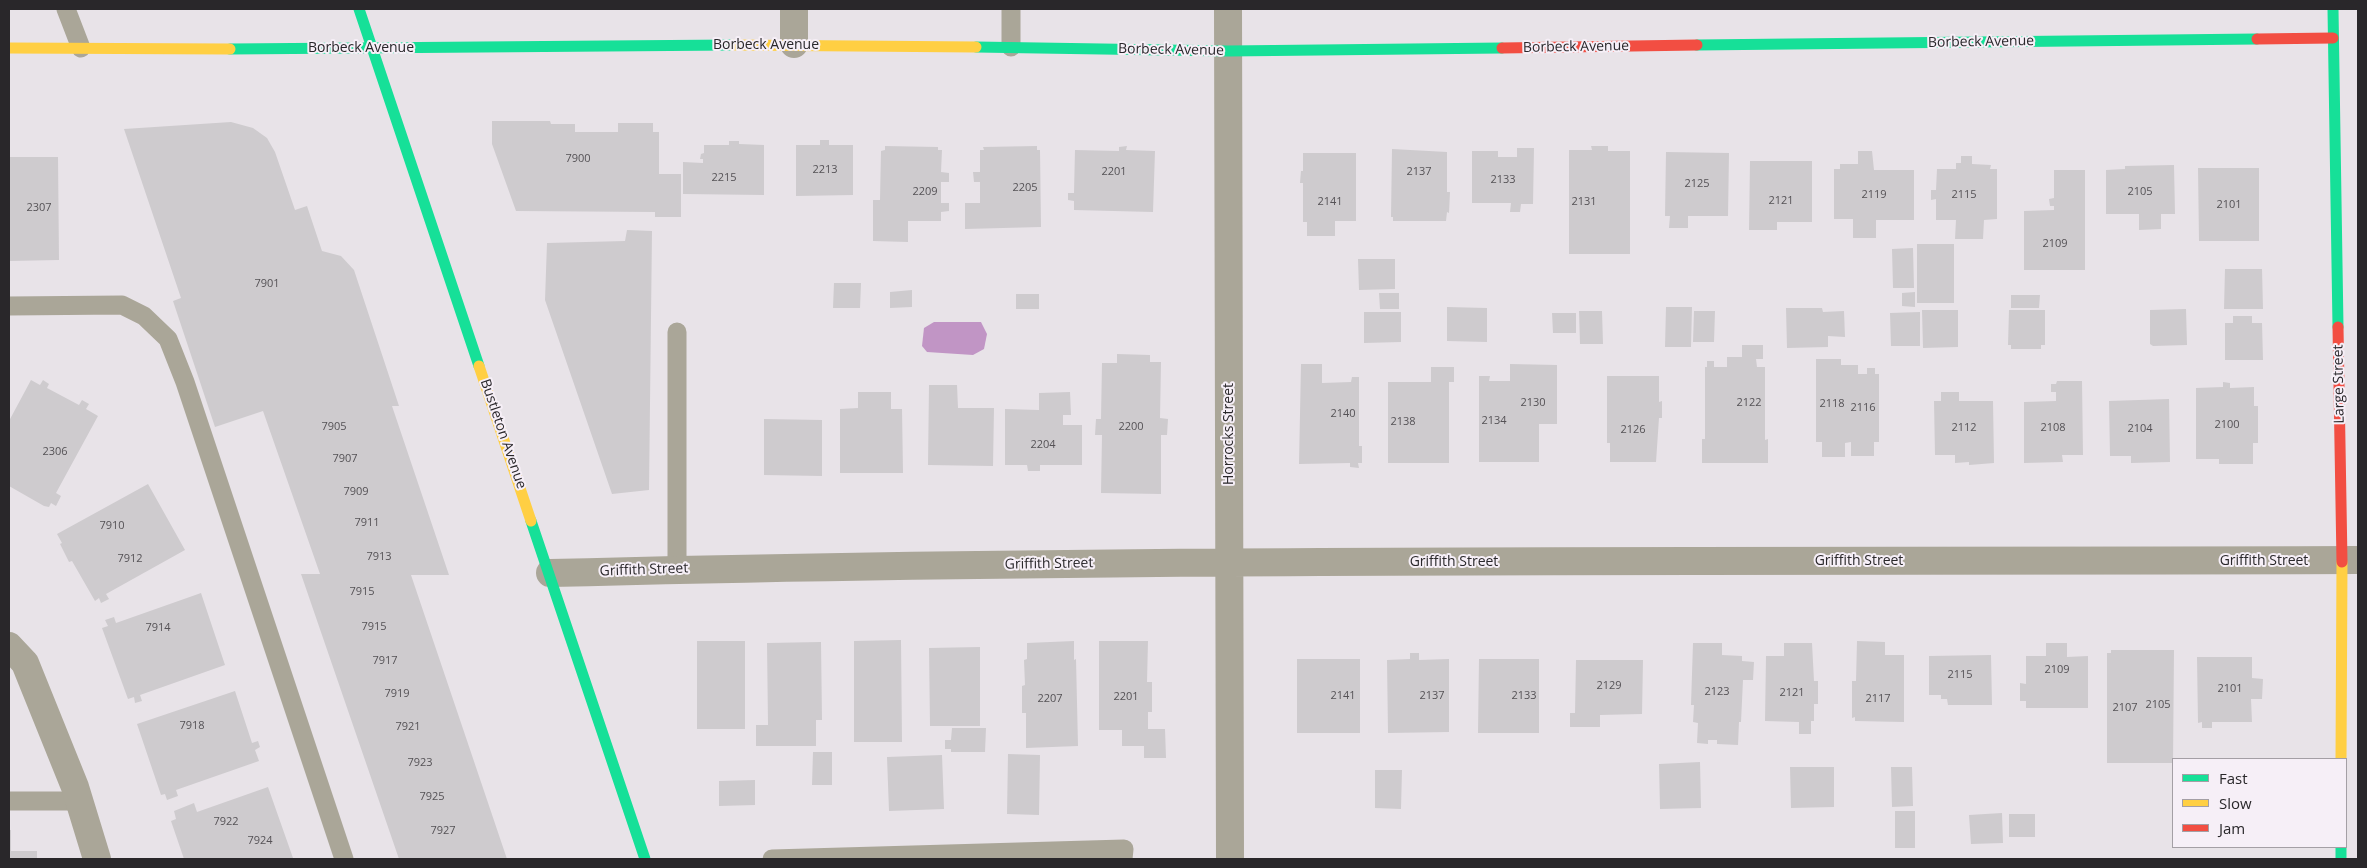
<!DOCTYPE html>
<style>
body{margin:0}
#map{position:relative;width:2367px;height:868px;overflow:hidden;background:#e8e3e8;font-family:"Open Sans",sans-serif}
canvas{display:block}
.frame{position:absolute;inset:0;border:10px solid #29272a;pointer-events:none}
.legend{position:absolute;left:2172px;top:758px;width:175px;height:90px;box-sizing:border-box;background:#f6eff7;border:1px solid #a49fa5;margin:0;padding:6px 9px;list-style:none;font-size:15px;color:#29272a}
.legend li{display:flex;align-items:center;gap:10px;height:25px}
.legend b{width:25px;border:1px solid #a49fa5}
</style>
<div id="map">
<canvas width="2367" height="868"></canvas>
<div class="frame"></div>
<ul class="legend">
<li><b style="height:6px;background:#16e098"></b>Fast</li>
<li><b style="height:6px;background:#ffcf43"></b>Slow</li>
<li><b style="height:6px;background:#f24e42"></b>Jam</li>
</ul>
</div>
<script>
const ctx = document.querySelector('canvas').getContext('2d');
ctx.lineJoin = 'round';
function fill(path, color) { ctx.fillStyle = color; ctx.fill(path, 'evenodd'); }
function stroke(path, color, width, dash) { ctx.strokeStyle = color; ctx.lineWidth = width; ctx.lineCap = dash ? 'butt' : 'round'; ctx.setLineDash(dash || []); ctx.stroke(path); }
function drawText(font, color, halo, rows, align = 'center') {
  ctx.font = font + ' "Open Sans",sans-serif'; ctx.lineWidth = 4; ctx.setLineDash([]); ctx.textBaseline = 'middle'; ctx.strokeStyle = halo; ctx.fillStyle = color; for (const [text, x, y, turn = 0] of rows) {
    ctx.save(); ctx.translate(x, y); ctx.rotate((+turn || 0) * Math.PI / 180); ctx.textAlign = isNaN(turn) ? turn : align; if (halo) ctx.strokeText(text, 0, 0); ctx.fillText(text, 0, 0); ctx.restore();
  }
}
fill(new Path2D(`
 M934,322H981L987,334L984,349L973,355L927,352L922,346L924,328Z`), '#c195c5');
fill(new Path2D(`
 M492,121H550L551,124H575V132H618V123H653V132H659V174H681V217H655V212L516,211L492,144Z
 M231,122L253,128L267,138L275,152L295,210L307,206L322,251L341,256L354,270L399,406H392L449,575H411L507,859H399L301,574H320L263,411L215,427L173,301L181,298L124,129Z
 M820,140H829V145H853V195L796,196V145H820Z
 M729,141H739V144L764,145V195L683,194V162L703,163V159H700L701,154L704,153V145H729Z
 M885,146L938,147V150H942L941,172L949,173V182H941V203H949V211L941,212V221H908V242L873,241V200H880L881,151L885,150Z
 M1037,146V150H1040L1041,227L965,229V203H980V182H974L973,172H980V150H984L983,147Z
 M1127,146L1126,150L1155,151L1153,212L1074,210V201L1068,200V193H1074L1075,150L1119,151V147Z
 M1591,146H1608V151H1630V254H1569V150H1592Z
 M1517,148H1534L1533,204H1521L1520,212H1510L1511,203H1472V151H1498V157H1517Z
 M1392,149L1447,152V192H1450L1449,213L1447,212L1446,221H1393V217H1391Z
 M1858,151H1872L1874,170H1914V220H1876V238H1853V219H1834V169H1840V164H1858Z
 M1666,152L1729,153L1728,216H1688V228H1669L1670,216H1665Z
 M1303,153H1356V221H1335V236H1307V222H1303V183H1300L1301,171H1303Z
 M1961,156H1972V164L1991,165L1990,169H1997V219L1984,220L1983,239H1955L1956,220H1936V199L1931,200V190H1936L1937,169H1956V163H1961Z
 M9,157H58L59,260L9,261Z
 M1750,161H1812V222H1777V230H1749Z
 M2174,165L2175,214H2161V229L2139,230V214H2106V170L2125,169V166Z
 M2198,168H2259V241H2199Z
 M2054,170H2085V270H2024V211L2054,210V206H2050L2049,199L2054,198Z
 M627,230L652,231L649,490L612,494L545,300L547,243L625,241Z
 M1917,244H1954V303H1917Z
 M1913,248L1914,288H1893L1892,249Z
 M1358,259H1395V289L1359,290Z
 M2225,269H2262L2263,309H2224Z
 M834,283H861L860,308H833Z
 M912,290V307L890,308V292Z
 M1915,292V307L1902,306V293Z
 M1379,293H1399V309H1380Z
 M1016,294H1039V309H1016Z
 M2011,295H2040L2039,308H2011Z
 M1447,307L1487,308V342L1447,341Z
 M1666,307H1692L1691,347H1665Z
 M1786,308H1822L1823,312L1844,311L1845,337L1828,336V347L1787,348Z
 M2186,309L2187,345L2153,346L2150,344V310Z
 M1922,310H1958V347L1923,348Z
 M2009,310H2045V345H2041V349H2011V345H2008Z
 M1579,311H1602L1603,344H1580Z
 M1694,311H1715L1714,342H1693Z
 M1364,312H1401V342L1364,343Z
 M1920,312V346H1891L1890,313Z
 M1552,313H1576V333H1553Z
 M2233,316H2252V323H2262L2263,360H2225V323H2233Z
 M1742,345H1763V359H1756L1757,367H1765V440L1768,439V463H1702V439H1705V367H1707V361H1714V367H1727V357H1742Z
 M1117,354L1150,355V362H1161L1160,418L1168,419L1167,435H1161V494L1101,493L1102,435H1095L1096,419H1101L1102,363H1117Z
 M1816,359H1841V365H1858V374H1867V368H1875V374H1879V442H1874V456H1851V442L1845,443V457H1822V442H1816Z
 M1301,364H1322V383L1351,382L1352,377H1359V446H1362V463H1358L1359,468L1350,467V463L1299,464Z
 M1510,364L1557,365V424H1539V462H1479V376H1490L1489,381H1510Z
 M1431,367H1454V382H1449V463H1388V382H1431Z
 M1607,376H1659V402L1662,401V418H1659L1656,462H1610V443H1607Z
 M31,380L40,385L43,380L49,384L47,388L79,405L82,400L89,404L86,409L98,416L56,493L61,496L56,506L51,503L49,507L44,506L9,486V421Z
 M2057,381H2082L2083,455H2062L2063,462L2024,463V402L2056,401V392H2051V384H2056Z
 M2223,382L2230,383V388L2254,387V406H2258V443H2253V464H2219V459H2196V388L2223,387Z
 M929,385H957L958,408H994L993,466L928,465Z
 M858,392H891V409H902L903,473H840V409L858,408Z
 M1070,392L1071,415H1063V425H1082V465H1040V471H1028L1027,465H1005V409L1039,410V393Z
 M1941,392H1959V401H1993L1994,463L1969,465V462L1955,463V455H1935L1934,401H1941Z
 M2169,399L2170,462L2131,463V456H2110L2109,401Z
 M764,419L822,420V476L764,475Z
 M148,484L185,550L106,594L109,599L101,603L99,598L95,601L72,561L69,562L60,544L62,543L57,534Z
 M201,593L225,665L140,695L142,701L135,703L134,697L128,699L102,628L108,626L105,620L114,617L116,623Z
 M901,640L902,742H854V641Z
 M697,641H745V729H697Z
 M1074,641V660L1076,659L1078,746L1026,748V713H1022V686L1025,685L1024,660L1027,659V643Z
 M1099,641H1148L1147,682H1152V712H1148V729H1165L1166,758H1144V746H1122V730H1099Z
 M1857,641L1885,642V655H1904V722L1855,721V717L1852,718V681H1856Z
 M821,642L822,720H816V746H756V725H768L767,643Z
 M1693,643H1722V655L1742,656V661L1754,662L1753,680H1743L1741,722H1739L1738,745L1717,744V740H1708V744L1697,743L1698,723L1693,722L1694,705H1691Z
 M1784,643H1812L1814,681H1818V704H1814V721H1811V734H1799V722L1765,721L1766,656H1784Z
 M2046,643H2067V657L2088,656V708H2026V701H2020V683L2026,684V656H2046Z
 M980,647V726H930L929,648Z
 M2111,650H2174L2173,763H2107V653H2111Z
 M1410,653H1419V660L1449,659V732L1388,733L1387,660L1410,659Z
 M1991,655L1992,705H1948L1947,699H1941V695H1929V656Z
 M2197,657H2252V678L2263,679L2262,699H2251L2252,722H2212V728H2202V722L2198,723Z
 M1297,659H1360V733H1297Z
 M1479,659H1539V733H1478Z
 M1576,660H1643L1642,714L1600,715V727H1570V713H1575Z
 M235,691L252,743L258,741L260,747L255,750L259,761L176,790L178,796L167,800L165,794L161,795L137,724Z
 M952,728H986L985,752H951V749H945V740H951Z
 M813,752H832V785H812Z
 M1008,754L1040,755L1039,815L1007,814Z
 M942,755L944,809L889,811L887,757Z
 M1700,762L1701,808L1660,809L1659,764Z
 M1790,767H1834V807L1791,808Z
 M1891,767H1912L1913,806L1892,807Z
 M1375,770H1402L1401,809L1375,808Z
 M755,780V805L719,806V781Z
 M268,787L293,858L184,859L171,821L176,819L174,811L194,803L197,812Z
 M1895,811H1915V848H1895Z
 M2002,813L2003,843L1971,844L1969,815Z
 M2009,814H2035V837H2009Z
 M9,830H11V851H37V859H9Z`), '#cecbce');
stroke(new Path2D(`
 M66,9L81,48
 M1011,9V47
 M9,306L122,305L144,316L168,339L185,382L344,859
 M677,569V332
 M9,801H79
 M772,859L1124,849L1123,859`), '#aaa698', 19);
stroke(new Path2D(`
 M1228,9L1230,859
 M794,44V9
 M550,573C1152,557 1755,562 2358,560
 M9,646L25,663L75,787L97,859`), '#aaa698', 28);
stroke(new Path2D(`
 M359,9L479,366
 M2333,9L2338,327
 M1697,45L2257,39
 M976,47L1228,51L1502,48
 M230,49L732,45
 M531,521L645,859
 M2341,847V859`), '#16e098', 11);
stroke(new Path2D(`
 M732,45L976,47
 M9,48L230,49
 M479,366L531,521
 M2341,759L2342,562`), '#ffcf43', 11);
stroke(new Path2D(`
 M2257,39L2333,38
 M1502,48L1697,45
 M2338,327L2342,562`), '#f24e42', 11);
drawText('11px', '#555256', null, [
 ["7900",578,159],
 ["2213",825,170],
 ["2201",1114,172],
 ["2137",1419,172],
 ["2215",724,178],
 ["2133",1503,180],
 ["2125",1697,184],
 ["2205",1025,188],
 ["2209",925,192],
 ["2105",2140,192],
 ["2119",1874,195],
 ["2115",1964,195],
 ["2121",1781,201],
 ["2141",1330,202],
 ["2131",1584,202],
 ["2101",2229,205],
 ["2307",39,208],
 ["2109",2055,244],
 ["7901",267,284],
 ["2130",1533,403],
 ["2122",1749,403],
 ["2118",1832,404],
 ["2116",1863,408],
 ["2140",1343,414],
 ["2134",1494,421],
 ["2138",1403,422],
 ["2100",2227,425],
 ["7905",334,427],
 ["2200",1131,427],
 ["2112",1964,428],
 ["2108",2053,428],
 ["2104",2140,429],
 ["2126",1633,430],
 ["2204",1043,445],
 ["2306",55,452],
 ["7907",345,459],
 ["7909",356,492],
 ["7911",367,523],
 ["7910",112,526],
 ["7913",379,557],
 ["7912",130,559],
 ["7915",362,592],
 ["7915",374,627],
 ["7914",158,628],
 ["7917",385,661],
 ["2109",2057,670],
 ["2115",1960,675],
 ["2129",1609,686],
 ["2101",2230,689],
 ["2123",1717,692],
 ["2121",1792,693],
 ["7919",397,694],
 ["2141",1343,696],
 ["2137",1432,696],
 ["2133",1524,696],
 ["2201",1126,697],
 ["2207",1050,699],
 ["2117",1878,699],
 ["2105",2158,705],
 ["2107",2125,708],
 ["7918",192,726],
 ["7921",408,727],
 ["7923",420,763],
 ["7925",432,797],
 ["7922",226,822],
 ["7927",443,831],
 ["7924",260,841]
]);
drawText('14px', '#29272a', '#f6eff7', [
 ["Borbeck Avenue",1981,42,-1],
 ["Borbeck Avenue",766,45],
 ["Borbeck Avenue",1576,47,-1],
 ["Borbeck Avenue",361,48],
 ["Borbeck Avenue",1171,50,1],
 ["Large Street",2339,384,-91],
 ["Bustleton Avenue",503,434,71],
 ["Horrocks Street",1229,434,-90],
 ["Griffith Street",1859,561],
 ["Griffith Street",2264,561],
 ["Griffith Street",1454,562],
 ["Griffith Street",1049,564,-1],
 ["Griffith Street",644,570,-2]
]);
</script>
